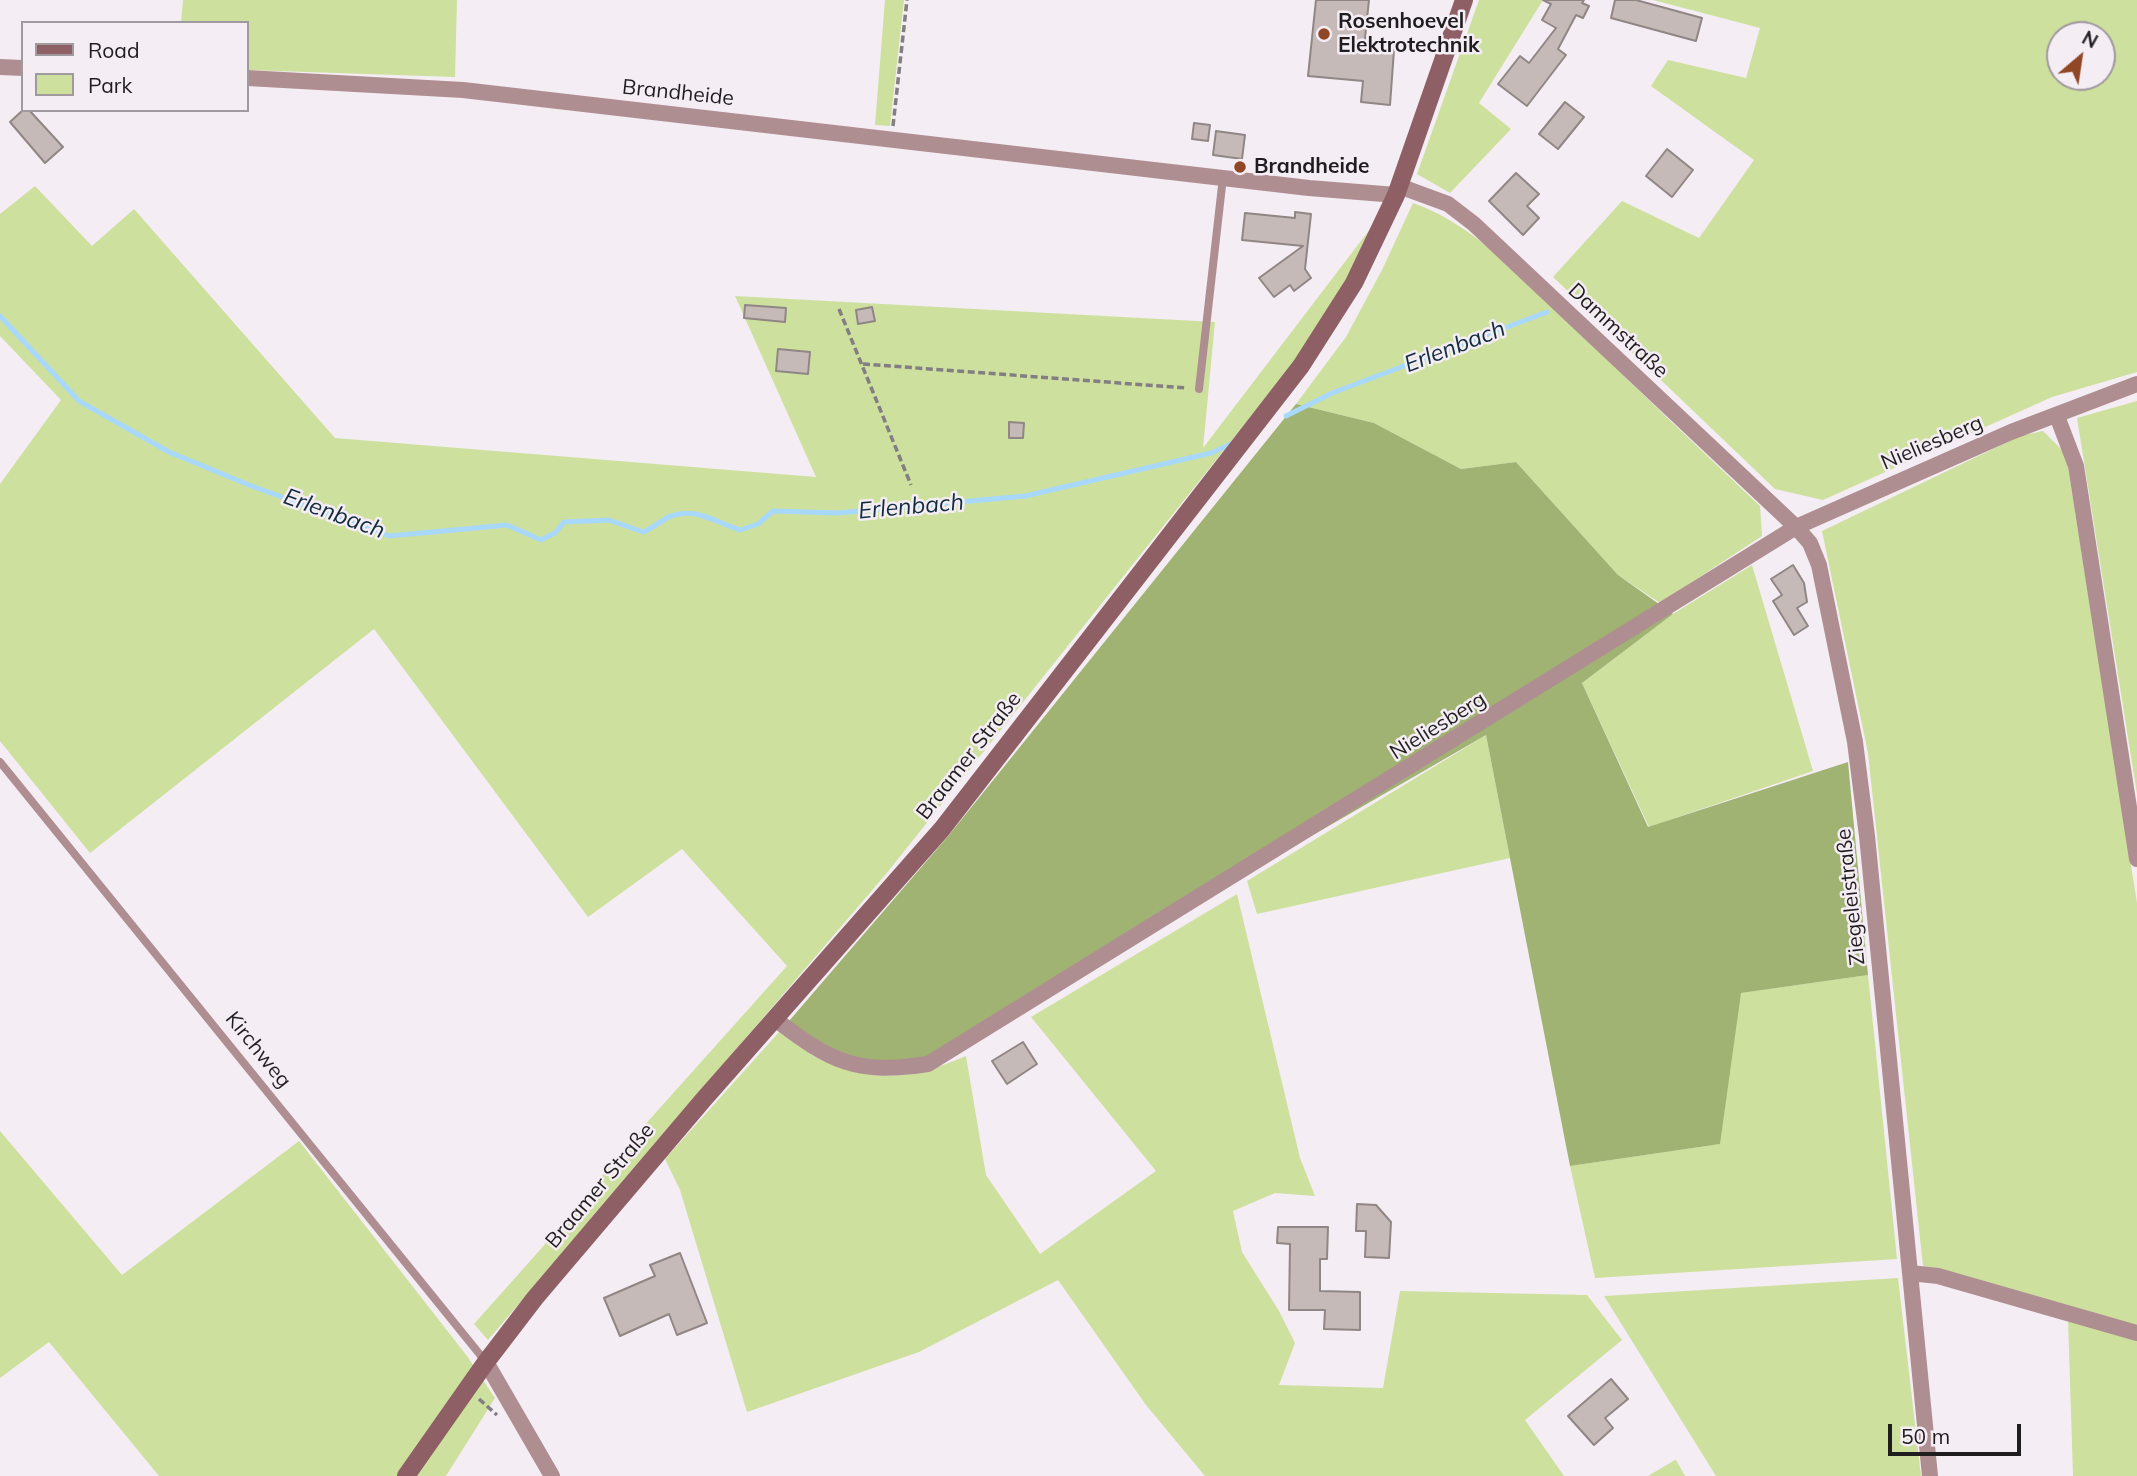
<!DOCTYPE html>
<meta charset="utf-8">
<style>
body{margin:0}
#map{position:relative;width:2137px;height:1476px;overflow:hidden;background:#f5edf4;font-family:Mulish,sans-serif}
canvas{display:block}
.legend{position:absolute;left:21px;top:21px;width:228px;height:91px;box-sizing:border-box;background:#f5edf4;border:2px solid #a09a9f;margin:0;padding:9px 12px;list-style:none;font-size:21px;color:#201d1f}
.legend li{display:flex;align-items:center;gap:14px;height:35px}
.legend b{width:35px;border:2px solid #a09a9f}
.north{position:absolute;left:2046px;top:21px;width:70px;height:70px;box-sizing:border-box;background:#f5edf4;border:2px solid #a09a9f;border-radius:50%;rotate:29deg;font-size:19px;font-weight:700;line-height:28px;text-align:center;color:#201d1f}
.north::after{content:'';display:block;margin:auto;width:24px;height:32px;background:#8f4726;clip-path:polygon(50% 0,100% 100%,50% 72%,0 100%)}
.scale{position:absolute;left:1888px;top:1424px;width:133px;height:32px;box-sizing:border-box;border:4px solid #201d1f;border-top:0;padding-left:9px;font-size:21px;line-height:24px;white-space:nowrap;color:#201d1f;-webkit-text-stroke:5px #f5edf4;paint-order:stroke}
</style>
<div id="map">
<canvas width="2137" height="1476"></canvas>
<ul class="legend">
<li><b style="height:9px;background:#8e6066"></b>Road</li>
<li><b style="height:19px;background:#cde09e"></b>Park</li>
</ul>
<div class="north">N</div>
<div class="scale">50 m</div>
</div>
<script>
const ctx = document.querySelector('canvas').getContext('2d');
ctx.lineJoin = 'round';
function fill(path, color) { ctx.fillStyle = color; ctx.fill(path, 'evenodd'); }
function stroke(path, color, width, dash) { ctx.strokeStyle = color; ctx.lineWidth = width; ctx.lineCap = dash ? 'butt' : 'round'; ctx.setLineDash(dash || []); ctx.stroke(path); }
function drawText(font, color, halo, rows, align = 'center') {
  ctx.font = font + ' Mulish,sans-serif'; ctx.lineWidth = 5; ctx.setLineDash([]); ctx.textBaseline = 'middle'; ctx.strokeStyle = halo; ctx.fillStyle = color; for (const [text, x, y, turn = 0] of rows) {
    ctx.save(); ctx.translate(x, y); ctx.rotate((+turn || 0) * Math.PI / 180); ctx.textAlign = isNaN(turn) ? turn : align; if (halo) ctx.strokeText(text, 0, 0); ctx.fillText(text, 0, 0); ctx.restore();
  }
}
fill(new Path2D(`
 M183,0H457L455,77L247,70V23H181Z
 M885,0H904L890,126L875,125Z
 M1479,0H1543L1479,103L1511,129L1450,193L1417,174Z
 M1653,0H2137V372L2052,397L1823,500L1775,489L1553,277L1622,201L1699,238L1754,160L1651,86L1668,60L1746,78L1760,28ZM2060,35H2102V77H2060Z
 M35,186L92,246L134,209L335,438L816,477L735,296L1215,322L1203,448L1370,229C1351,281 1319,327 1287,371L886,874L488,1340L474,1324L539,1251L642,1128L787,966L682,849L588,917L374,629L90,853L0,741V484L61,400L0,336V214Z
 M1413,203C1478,225 1537,293 1587,340C1644,396 1702,451 1760,506L1762,536L1660,603L1618,575L1516,462L1461,469L1374,423L1296,404L1346,337L1382,270Z
 M2137,401V794L2077,418Z
 M2043,431L2066,454L2137,903V1326L1923,1266L1868,753L1822,531L2020,436Z
 M1752,565L1813,771L1649,827L1582,683L1673,614Z
 M1486,735L1510,858L1257,914L1247,881Z
 M1237,894L1300,1158L1315,1196L1275,1193L1233,1211L1242,1252L1279,1311L1295,1343L1279,1385L1383,1388L1400,1291L1587,1295L1622,1340L1525,1420L1564,1476H1205L1146,1405L1058,1280L919,1352L747,1412L680,1190L665,1159L789,1021C793,1029 796,1038 801,1045C807,1054 819,1059 829,1063C878,1084 917,1077 966,1056L986,1175L1040,1254L1156,1171L1031,1017Z
 M1868,975L1897,1259L1595,1278L1570,1166L1719,1144L1740,993Z
 M0,1131L122,1275L299,1141L467,1356L495,1398L446,1476H159L49,1342L0,1378Z
 M1898,1278L1921,1476H1716L1604,1296Z
 M2068,1319L2137,1341V1476H2073Z
 M1676,1460L1685,1476H1648L1675,1460Z`), '#cde09e');
fill(new Path2D(`
 M1296,404L1374,423L1461,469L1516,462L1618,575L1673,614L1582,683L1648,827L1848,762L1868,975L1741,993L1720,1144L1570,1166L1486,735L926,1059C866,1069 837,1056 789,1021L949,835Z`), '#a0b372');
stroke(new Path2D(`
 M0,316L79,401L169,452L249,485L389,536L507,525L541,540L555,533L564,522L609,520L643,532C654,528 664,518 671,516C697,507 717,523 740,530L758,524L773,511L838,513L1025,496L1211,453L1233,443
 M1286,416L1332,393L1547,312`), '#a8d9fd', 5);
const building = new Path2D(`
 M1316,0H1369L1364,48L1394,50L1390,105L1361,102L1363,81L1308,76Z
 M1543,0H1584L1582,3L1589,6L1583,18L1576,15L1558,49L1566,55L1527,106L1498,84L1520,56L1529,63L1556,28L1542,20L1551,4Z
 M1615,0H1636L1702,18L1696,41L1611,18Z
 M1565,102L1584,117L1558,149L1539,134Z
 M23,110H29L63,147L45,163L10,122Z
 M1194,123L1210,125L1208,141L1192,139Z
 M1216,131L1245,135L1242,159L1213,155Z
 M1667,149L1693,170L1672,197L1646,176Z
 M1516,173L1539,194L1527,206L1539,218L1523,235L1489,201Z
 M1295,212L1311,214L1305,269L1311,278L1294,291L1290,285L1274,297L1259,278L1303,246L1242,240L1245,213L1295,218Z
 M745,305L786,308L785,322L744,318Z
 M872,307L875,321L858,324L856,310Z
 M778,349L810,352L808,374L776,371Z
 M1009,422L1024,423L1023,438H1009Z
 M1793,565L1804,583L1807,602L1797,608L1808,626L1794,635L1773,601L1782,595L1771,579Z
 M1023,1042L1037,1064L1007,1084L992,1061Z
 M1357,1204L1376,1205L1391,1222L1389,1258L1365,1257L1366,1231H1356Z
 M1278,1227H1328L1327,1259H1320V1291L1360,1292V1330L1324,1329L1325,1310H1289L1290,1244L1277,1243Z
 M680,1253L707,1323L677,1335L669,1314L620,1336L604,1298L655,1276L650,1265Z
 M1611,1379L1628,1399L1605,1418L1613,1428L1594,1445L1568,1416Z`);
fill(building, '#c5bab7');
stroke(building, '#908684', 2);
stroke(new Path2D(`
 M893,126L907,0
 M839,309L911,485
 M863,364L1187,388
 M479,1399L497,1415`), '#837e82', 3.5, [7, 3.5]);
stroke(new Path2D(`
 M1199,389L1223,177
 M0,762L486,1362`), '#af8e92', 8);
stroke(new Path2D(`
 M0,67L23,68
 M247,78L463,90L1309,188L1396,195
 M1399,186L1448,204L1474,224L1796,527L1810,543L1819,565L1855,742L1867,836L1930,1476
 M2057,416L2076,466L2137,859
 M775,1019C831,1062 856,1075 928,1064L1796,527L2011,432L2137,384
 M1910,1273L1938,1276L2137,1333
 M486,1362L552,1476`), '#af8e92', 16);
stroke(new Path2D(`
 M406,1476L486,1362L535,1298L704,1099L942,829L1301,366L1354,283L1396,195L1464,0`), '#8e6066', 18);
for (const [x, y, r, color] of [
 [1324,34,7,"#8f4726"],
 [1240,167,7,"#8f4726"]
]) { const dot = new Path2D(); dot.arc(x, y, r, 0, 2 * Math.PI); ctx.fillStyle = color; ctx.fill(dot); stroke(dot, '#f5edf4', 2.5); }
drawText('bold 21px', '#201d1f', '#f5edf4', [
 ["Rosenhoevel",1338,22],
 ["Elektrotechnik",1338,46],
 ["Brandheide",1254,167]
], 'left');
drawText('21px', '#201d1f', '#f5edf4', [
 ["Brandheide",678,93,6],
 ["Dammstraße",1618,331,43],
 ["Nieliesberg",1932,443,-23],
 ["Nieliesberg",1438,726,-32],
 ["Braamer Straße",969,756,-52],
 ["Ziegeleistraße",1851,897,-96],
 ["Kirchweg",258,1050,51],
 ["Braamer Straße",600,1186,-50]
]);
drawText('italic 23px', '#102c3e', '#f5edf4', [
 ["Erlenbach",1455,347,-21],
 ["Erlenbach",911,507,-5],
 ["Erlenbach",334,514,20]
]);
</script>
